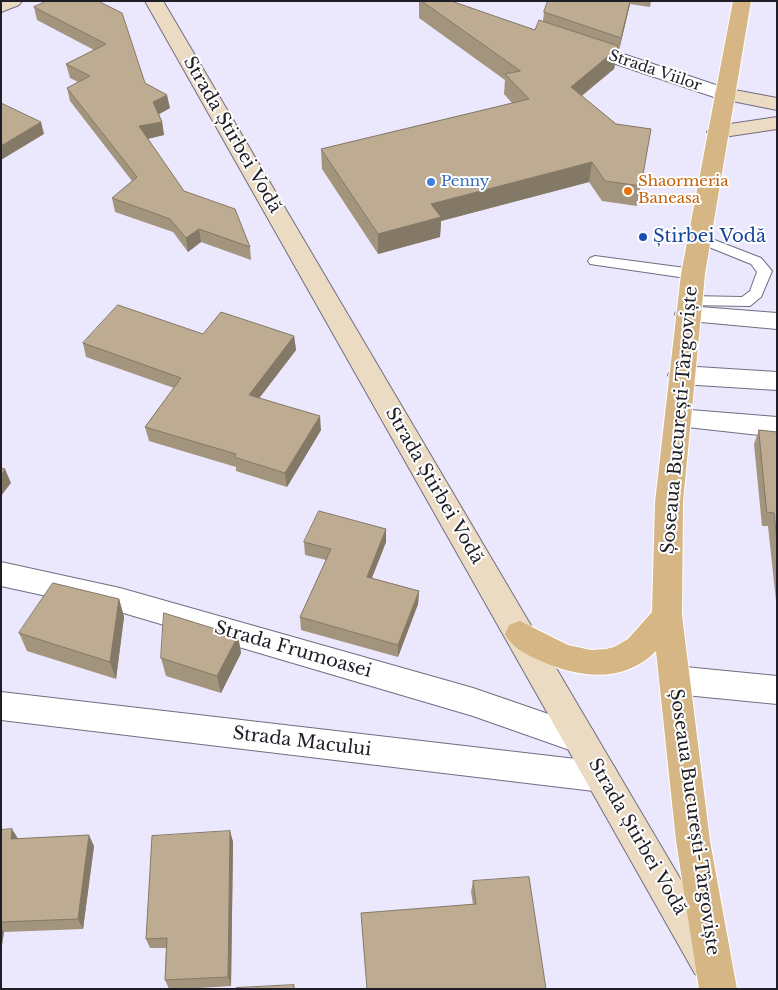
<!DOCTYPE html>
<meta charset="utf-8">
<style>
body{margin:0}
#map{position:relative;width:778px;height:990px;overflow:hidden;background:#ebe7fd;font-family:"Libre Baskerville",serif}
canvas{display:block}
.frame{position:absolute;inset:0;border:2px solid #1f1d25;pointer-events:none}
</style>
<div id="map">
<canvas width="778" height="990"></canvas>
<div class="frame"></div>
</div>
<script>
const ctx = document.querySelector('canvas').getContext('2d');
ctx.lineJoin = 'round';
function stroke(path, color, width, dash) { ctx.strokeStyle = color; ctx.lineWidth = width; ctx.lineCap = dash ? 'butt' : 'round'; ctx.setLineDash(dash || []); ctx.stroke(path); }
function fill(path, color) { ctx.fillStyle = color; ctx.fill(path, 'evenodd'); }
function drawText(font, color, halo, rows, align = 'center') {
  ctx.font = font + ' "Libre Baskerville",serif'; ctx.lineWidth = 4; ctx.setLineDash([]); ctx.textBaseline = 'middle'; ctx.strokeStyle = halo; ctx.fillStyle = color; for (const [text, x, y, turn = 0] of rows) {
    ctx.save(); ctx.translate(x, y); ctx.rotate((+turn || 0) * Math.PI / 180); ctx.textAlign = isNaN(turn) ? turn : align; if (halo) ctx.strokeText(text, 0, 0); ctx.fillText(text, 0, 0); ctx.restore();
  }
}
const service = new Path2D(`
 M699,234L761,258L772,271L761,297L750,306L684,305L681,301L684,297L689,296L742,297L750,291L757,272L751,264L694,241L692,238Z
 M595,256L693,269L700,274L693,279L590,264L588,261L590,258Z`);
const minor = new Path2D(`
 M581,40L731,90L734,94L731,98H717L574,50L572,46L574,42Z
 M687,306L777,313V329L679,320L675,314L679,308Z
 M681,366L777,372V390L681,384L672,381L668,375L672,369Z
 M678,409L777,417V437L669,425L665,418L669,411Z
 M1,562L120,588L473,688L592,729L597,739L592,749L581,754L473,716L120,612L1,586Z
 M675,666L777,676V704L675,694L664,690L659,680L664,670Z
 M1,692L602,762L614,766L619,777L614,788L602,792L1,720Z`);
const secondary = new Path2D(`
 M1,1H22L19,5L1,12Z
 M145,1H163L721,948L726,961L721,974L708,979L695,974Z
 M724,88L777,98V110L717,98L714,94L717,90Z
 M777,117V129L717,138L710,136L707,132L710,128L717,126Z`);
const primary = new Path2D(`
 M733,1H751L705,274L683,502L682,615L710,841L737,989H699L676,841L656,651C624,684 579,678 541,661C527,655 512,648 505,634L509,625L520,621L568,645L591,650L606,649L614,647L628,639L652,612L655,502L681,274Z`);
stroke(service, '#716e81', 2);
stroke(minor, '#716e81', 2);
stroke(secondary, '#716e81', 2);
stroke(primary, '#fff', 2);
fill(service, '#fff');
fill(minor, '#fff');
fill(secondary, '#eadbc2');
fill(primary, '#d5b684');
fill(new Path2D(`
 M98,1L145,83L170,108L159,114L162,122L164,135L148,139L184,191L250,247L251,260L201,242L188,252L173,232L115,212L112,198L132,181L70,101L67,88L78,82L70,78L66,64L94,50L37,20L34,7Z
 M419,1H451L535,30L543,21L544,12L548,1H651L650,7L630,4L619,50H618L614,69L582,96L616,124L651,129L637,206L602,201L589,182L441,221L440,237L378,254L322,169L321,149L512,103L504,94L505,80L419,18Z
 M203,334L294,336L296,350L259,398L321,430L287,487L236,471V467L149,441L145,427L174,388L86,357L83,343Z
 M759,430L777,432V610L768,526H762L754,444Z
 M386,529V542L372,578L419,591L418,604L398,657L301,630L300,617L326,560L305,555L304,542Z
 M119,599L124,617L116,679L27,651L19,633Z
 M238,636L241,653L221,693L166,676L161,658Z
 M1,830L18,839L94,846L83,929L4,932L1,951Z
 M230,831L233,842L231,986L184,989H169L165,980L166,948H150L146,939Z
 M473,881L546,989L473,904L471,892Z`), '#a3947d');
fill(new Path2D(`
 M630,1V4L619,50L621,38Z
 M618,46L614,69L568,106L571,87Z
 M167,95L170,108L156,116L153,102Z
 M41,122L44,134L1,160V146Z
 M162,122L164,135L142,140L139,126Z
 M592,162L589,182L441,221L440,237L378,254V234L431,204Z
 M199,229L201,242L188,252L186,238Z
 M294,336L296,350L251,409L249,395Z
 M320,416L321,430L287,487L285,473Z
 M5,469L11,483L1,496V475Z
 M386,529V542L367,590V577Z
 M419,591L418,604L398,657V645Z
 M119,599L124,617L116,679L110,662Z
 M238,636L241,653L221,693L217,676Z
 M12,829L19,840L11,839Z
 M230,831L233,842L231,986L228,977Z
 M89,835L94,846L83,929L78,919Z
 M1,928L4,932L1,951Z`), '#847866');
const building = new Path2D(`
 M47,1H98L122,13L145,83L167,95L153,102L162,122L139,126L184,191L235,209L250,247L199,229L186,238L170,219L112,198L137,177L67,88L90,76L66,64L106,44L34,7Z
 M422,1H451L535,30L539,20L618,46L617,49L571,87L616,124L651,129L641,186L605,181L592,162L431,204L441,217L378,234L321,149L529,99L505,74L520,71Z
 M548,1H630L621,38L544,12Z
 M1,103L41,122L1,146Z
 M118,305L203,334L221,312L294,336L249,395L320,416L285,473L234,457L236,454L145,427L181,378L83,343Z
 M759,430L777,432V542L774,513L767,512Z
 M1,468L5,469L1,475Z
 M319,511L386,529L367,577L419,591L398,645L300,617L331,549L304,542Z
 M53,583L119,599L110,662L19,633Z
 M164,613L238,636L217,676L161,658Z
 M12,829L11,839L89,835L78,919L1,922V830Z
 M230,831L228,977L165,980L167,938L146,939L152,836Z
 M529,877L546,989H367L361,913L476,904L473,881Z
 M294,985V989H236V988Z`);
fill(building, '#bdac91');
stroke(building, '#847866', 1);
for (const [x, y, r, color] of [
 [431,182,5,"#3f7fe0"],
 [628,191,5,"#e8710a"],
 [643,237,5,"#1a4fb4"]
]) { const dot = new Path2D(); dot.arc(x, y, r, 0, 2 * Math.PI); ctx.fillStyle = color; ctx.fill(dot); stroke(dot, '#fff', 2); }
drawText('15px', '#1f1d25', '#fff', [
 ["Strada Viilor",655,71,19]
]);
drawText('15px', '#366cbe', '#fff', [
 ["Penny",441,182]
], 'left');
drawText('15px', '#c56008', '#fff', [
 ["Shaormeria",638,182],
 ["Baneasa",638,199]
], 'left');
drawText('18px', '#1f1d25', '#fff', [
 ["Strada Știrbei Vodă",232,135,60],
 ["Șoseaua București-Târgoviște",680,420,-85],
 ["Strada Știrbei Vodă",434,486,60],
 ["Strada Frumoasei",293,650,16],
 ["Strada Macului",302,742,7],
 ["Șoseaua București-Târgoviște",694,822,82],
 ["Strada Știrbei Vodă",637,837,60]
]);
drawText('18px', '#164399', '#fff', [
 ["Știrbei Vodă",653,237]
], 'left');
</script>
